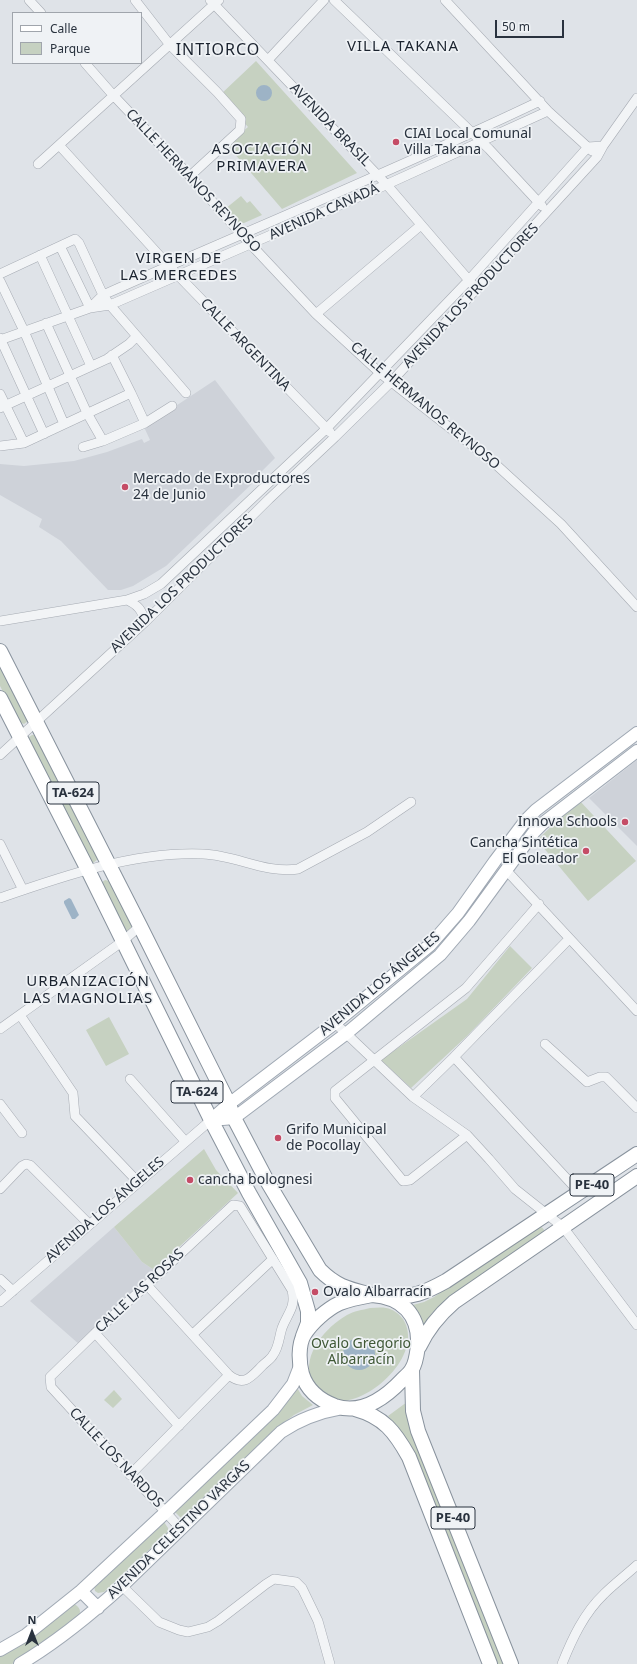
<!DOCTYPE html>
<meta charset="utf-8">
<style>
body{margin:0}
#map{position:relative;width:637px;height:1664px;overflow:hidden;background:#dfe3e8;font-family:"Noto Sans",sans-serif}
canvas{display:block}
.legend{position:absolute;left:12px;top:12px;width:130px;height:52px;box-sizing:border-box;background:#eff2f5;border:1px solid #a0a5ac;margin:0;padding:5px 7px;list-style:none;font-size:12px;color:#29323e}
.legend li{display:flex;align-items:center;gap:8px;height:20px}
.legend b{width:20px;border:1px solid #a0a5ac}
.north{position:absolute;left:12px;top:1612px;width:40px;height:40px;-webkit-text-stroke:3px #eff2f5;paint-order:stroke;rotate:0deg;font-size:11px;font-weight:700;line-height:16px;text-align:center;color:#29323e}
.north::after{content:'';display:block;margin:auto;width:14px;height:18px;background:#29323e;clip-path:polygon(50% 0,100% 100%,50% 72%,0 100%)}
.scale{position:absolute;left:495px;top:20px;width:69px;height:18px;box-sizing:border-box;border:2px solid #29323e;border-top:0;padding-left:5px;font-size:12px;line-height:14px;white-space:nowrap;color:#29323e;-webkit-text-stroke:3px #eff2f5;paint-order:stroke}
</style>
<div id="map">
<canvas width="637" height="1664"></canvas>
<ul class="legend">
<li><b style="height:5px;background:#fff"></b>Calle</li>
<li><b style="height:11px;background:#c6d1c1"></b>Parque</li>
</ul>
<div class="north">N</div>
<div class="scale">50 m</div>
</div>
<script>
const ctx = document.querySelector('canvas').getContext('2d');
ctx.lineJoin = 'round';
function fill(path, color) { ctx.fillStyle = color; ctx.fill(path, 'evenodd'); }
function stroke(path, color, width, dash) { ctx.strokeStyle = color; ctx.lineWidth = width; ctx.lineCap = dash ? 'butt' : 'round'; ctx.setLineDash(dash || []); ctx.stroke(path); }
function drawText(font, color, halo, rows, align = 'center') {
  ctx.font = font + ' "Noto Sans",sans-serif'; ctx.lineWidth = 3.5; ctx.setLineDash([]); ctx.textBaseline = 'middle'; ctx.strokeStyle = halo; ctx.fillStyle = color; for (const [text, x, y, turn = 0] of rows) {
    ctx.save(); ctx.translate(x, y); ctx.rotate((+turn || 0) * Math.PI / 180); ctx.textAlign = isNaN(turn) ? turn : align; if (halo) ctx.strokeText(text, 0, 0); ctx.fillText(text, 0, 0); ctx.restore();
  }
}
fill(new Path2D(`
 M215,380L275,458L262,471L258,478L166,566L133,586L121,590H108L61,541L39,527L42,519L0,495V464L24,466L74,461L107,452L142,439L144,443L150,440L144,427Z
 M637,760V846L589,798Z
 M114,1227L142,1262L154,1270L80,1345L30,1301Z`), '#ced2d9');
fill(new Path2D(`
 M256,61L357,173L282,209L227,145L248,127L220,95Z
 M241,196L247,203L250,201L262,215L244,223H238L225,209Z
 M0,663L28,721L24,724L19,722L0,686Z
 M32,735H36L97,855L98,859L93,863L88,861L28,741L29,737Z
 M579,800L636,861L588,901L537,840Z
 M105,880L109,881L131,924V928L127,931L122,929L101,883Z
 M510,946L532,968L467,1036L411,1088L381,1060L467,999Z
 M109,1017L129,1054L106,1066L86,1030Z
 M204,1149L216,1170L238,1193L154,1270L142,1262L114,1227Z
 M539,1226C544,1228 545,1230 544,1235L443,1304L432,1313L423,1327L409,1306L424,1302L434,1297L535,1227Z
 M370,1308C375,1308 381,1307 386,1308C393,1309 399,1314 403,1319C424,1352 375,1399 343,1401C333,1401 330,1398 322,1392C319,1391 316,1389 314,1387C312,1386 311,1382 311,1379C302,1354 326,1327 347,1315C354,1311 362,1310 370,1308Z
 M296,1386L302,1396L313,1405L294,1415L275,1429L183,1517L181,1518L174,1511Z
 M114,1390L122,1399L113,1408L104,1400Z
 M407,1402L505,1664H495L403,1434L388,1416Z
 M164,1522L168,1528V1532L104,1592L98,1593L95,1591L94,1585Z
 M73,1603C78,1606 82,1610 79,1615L44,1643L12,1664H0V1653Z`), '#c6d1c1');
fill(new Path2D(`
 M256 93a8 8 0 1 1 16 0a8 8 0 1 1-16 0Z
 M69,898L71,899L79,915L75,919H72L64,903V901Z
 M343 1354a16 16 0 1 1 32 0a16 16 0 1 1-32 0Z`), '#9db3c6');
const minor = new Path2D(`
 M29,0L41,13
 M135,0L170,45L217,92L241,119L240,130L190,176
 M210,0L387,185L473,285
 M334,0L489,149L542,206
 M445,0L548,111L592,151
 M268,60L324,0
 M85,63L113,95L190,176L241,234L316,314L380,373L492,461L561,524L637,607
 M59,145L169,266L330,432
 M38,164L219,0
 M60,246L90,308
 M40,255L91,366
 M0,274L75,239L79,243L103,295L110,305L186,393
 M0,281L24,331L64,424
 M90,308L103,295C249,230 396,170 540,101
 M316,314L421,225
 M46,323L87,413L103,441
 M0,338L44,434
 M0,340L90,308L110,305L379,188L548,111
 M112,355L131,393
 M0,394L24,443
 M0,408L107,359L129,344L137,336
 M0,446L24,443L131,393L145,423
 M83,447L103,441L145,423L172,406
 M127,600C138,605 142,610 145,622
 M0,621L127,600L144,594L161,584L326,429L468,281L588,147L603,146
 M0,755L145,622L269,499L335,437L392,381L597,157L603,146L637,98
 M0,844L23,890
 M506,870L637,1011
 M0,898C63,876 136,851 203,854C236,855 265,874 298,869L367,832L411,802
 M20,1015L73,1093L75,1116L138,1182
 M335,1023L413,1097L467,1135L489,1159L515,1189L563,1227L637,1325
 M0,1029L123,941L140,926
 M545,1044L587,1082L600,1077H606L637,1108
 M454,1057L580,1193
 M130,1079L185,1141
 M413,1097L454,1057L569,939
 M0,1104L22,1133
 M467,1135L410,1180L403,1181L335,1098V1091L466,988L539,904
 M0,1189L22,1166L26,1164L30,1165L89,1224
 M0,1279L13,1291
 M147,1285L229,1375C244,1387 251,1377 262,1366C266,1362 271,1359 273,1355C279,1347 279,1337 282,1328C288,1312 296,1308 292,1290L240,1206L233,1205L147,1285L124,1305L50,1377L51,1387L181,1529
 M0,1302L211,1120
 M95,1333L179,1426
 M193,1334L273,1259
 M130,1475L229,1375
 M122,1586L159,1622L179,1630L188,1632L208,1627L218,1621L266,1584L274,1579L296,1582L302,1588L318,1621L330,1664
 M562,1664C572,1639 584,1613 604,1594C614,1584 626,1575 637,1565`);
const major = new Path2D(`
 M211,1120L229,1104L335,1023L430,945L458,913L495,861L526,820L536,810L637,733
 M211,1120L234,1118L347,1033L440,955L469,921L534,832L542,824L637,751
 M81,1591L98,1608
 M0,1650L26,1635L81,1591L166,1512L273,1410L293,1384L300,1366
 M20,1664C57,1642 90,1615 122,1586L281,1432C300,1419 319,1412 342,1408`);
const highway = new Path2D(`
 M0,651L140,926L229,1104L234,1118L267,1181L320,1270C337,1287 349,1289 372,1295
 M0,698L88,870L211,1120L249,1193L300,1283L308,1311V1323L303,1336
 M372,1295C402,1297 420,1315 418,1346C417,1353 416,1363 412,1369C410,1373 405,1377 402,1380C385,1398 361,1415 335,1406C319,1400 307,1390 302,1374C299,1363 298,1345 304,1335C311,1323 327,1309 340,1303C350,1299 361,1297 372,1295Z
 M388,1296C411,1299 426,1292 446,1281L637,1154
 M419,1347C428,1328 439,1315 454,1302L637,1176
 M412,1369L413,1411L418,1431L511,1664
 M355,1409C384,1417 395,1432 409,1457L490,1664`);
stroke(minor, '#a5aab2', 10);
stroke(major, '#9fa8b3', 14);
stroke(highway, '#88929d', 16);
stroke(minor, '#f2f4f6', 9);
stroke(major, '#fff', 12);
stroke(highway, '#fff', 14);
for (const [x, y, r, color] of [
 [396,142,4,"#c54c66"],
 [125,487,4,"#c54c66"],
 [625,822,4,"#c54c66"],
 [586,851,4,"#c54c66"],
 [278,1138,4,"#c54c66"],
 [190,1180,4,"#c54c66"],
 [315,1292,4,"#c54c66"]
]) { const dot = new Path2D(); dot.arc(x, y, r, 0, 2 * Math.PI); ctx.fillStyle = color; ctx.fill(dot); stroke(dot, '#eff2f5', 1.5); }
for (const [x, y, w] of [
 [73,793,52],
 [197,1092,52],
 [592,1185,44],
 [453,1518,44]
]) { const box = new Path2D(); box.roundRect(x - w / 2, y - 11, w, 22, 3); ctx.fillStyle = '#eff2f5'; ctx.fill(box); stroke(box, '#29323e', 1); }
drawText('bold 13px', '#29323e', null, [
 ["TA-624",73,793],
 ["TA-624",197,1092],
 ["PE-40",592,1185],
 ["PE-40",453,1518]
]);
drawText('14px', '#29323e', '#eff2f5', [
 ["AVENIDA BRASIL",330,125,46],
 ["CALLE HERMANOS REYNOSO",193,181,47],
 ["AVENIDA CANADÁ",324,212,-24],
 ["AVENIDA LOS PRODUCTORES",471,296,-47],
 ["CALLE ARGENTINA",245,345,46],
 ["CALLE HERMANOS REYNOSO",425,406,40],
 ["AVENIDA LOS PRODUCTORES",182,584,-44],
 ["AVENIDA LOS ÁNGELES",380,984,-40],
 ["AVENIDA LOS ÁNGELES",105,1210,-41],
 ["CALLE LAS ROSAS",140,1291,-43],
 ["CALLE LOS NARDOS",116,1458,47],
 ["AVENIDA CELESTINO VARGAS",179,1530,-44]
]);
drawText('14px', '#29323e', '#eff2f5', [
 ["CIAI Local Comunal",404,134],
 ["Villa Takana",404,150],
 ["Mercado de Exproductores",133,479],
 ["24 de Junio",133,495],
 ["Innova Schools",617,822,"right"],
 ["Cancha Sintética",578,843,"right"],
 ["El Goleador",578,859,"right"],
 ["Grifo Municipal",286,1130],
 ["de Pocollay",286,1146],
 ["cancha bolognesi",198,1180],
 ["Ovalo Albarracín",323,1292]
], 'left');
drawText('14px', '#405937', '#eff2f5', [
 ["Ovalo Gregorio",361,1344],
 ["Albarracín",361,1360]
]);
ctx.letterSpacing = '1px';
drawText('15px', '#1b232f', '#eff2f5', [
 ["VILLA TAKANA",403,47],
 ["ASOCIACIÓN",262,150],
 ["PRIMAVERA",262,167],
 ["VIRGEN DE",179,259],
 ["LAS MERCEDES",179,276],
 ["URBANIZACIÓN",88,982],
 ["LAS MAGNOLIAS",88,999]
]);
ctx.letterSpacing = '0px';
ctx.letterSpacing = '1px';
drawText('16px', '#1b232f', '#eff2f5', [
 ["INTIORCO",218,50]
]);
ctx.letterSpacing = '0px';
</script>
